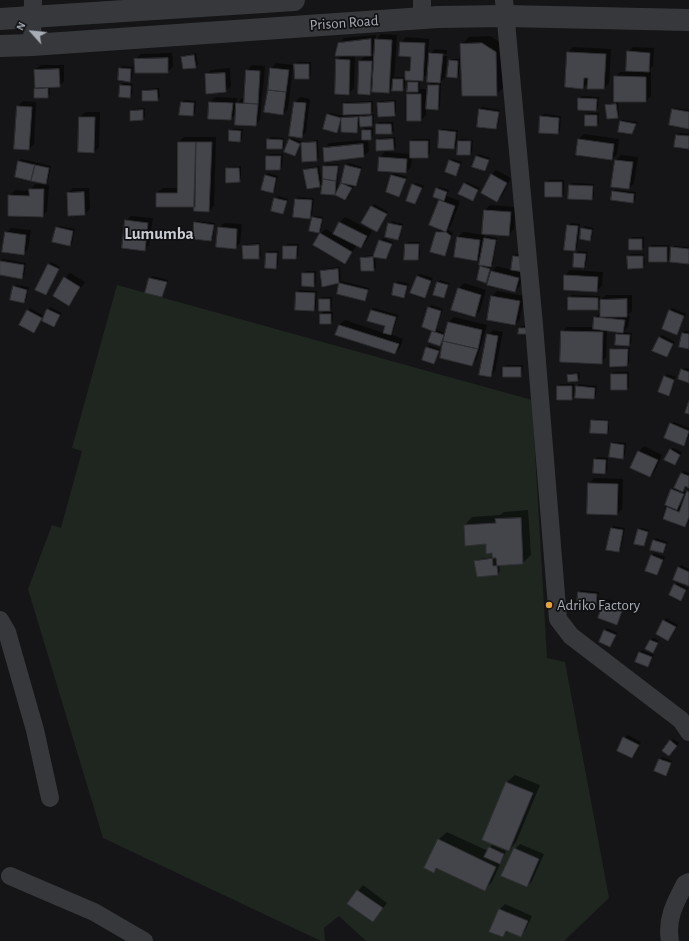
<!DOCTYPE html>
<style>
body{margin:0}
#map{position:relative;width:689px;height:941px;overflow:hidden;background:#151517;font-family:"Alegreya Sans",sans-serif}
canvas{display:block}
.north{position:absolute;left:12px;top:12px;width:40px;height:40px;-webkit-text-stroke:3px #101012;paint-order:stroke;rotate:297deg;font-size:11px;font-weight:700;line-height:16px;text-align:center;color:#a8adb6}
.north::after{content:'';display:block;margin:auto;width:14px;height:18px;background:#a8adb6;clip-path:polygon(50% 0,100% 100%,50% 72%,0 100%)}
</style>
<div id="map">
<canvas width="689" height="941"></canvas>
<div class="north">N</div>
</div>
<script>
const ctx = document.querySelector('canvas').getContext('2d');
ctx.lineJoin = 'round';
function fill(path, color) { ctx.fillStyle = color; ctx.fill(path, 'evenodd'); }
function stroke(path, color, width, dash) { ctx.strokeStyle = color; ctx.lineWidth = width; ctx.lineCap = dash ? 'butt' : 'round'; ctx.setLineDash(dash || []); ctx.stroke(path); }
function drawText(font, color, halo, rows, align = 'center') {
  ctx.font = font + ' "Alegreya Sans",sans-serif'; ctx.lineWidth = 3.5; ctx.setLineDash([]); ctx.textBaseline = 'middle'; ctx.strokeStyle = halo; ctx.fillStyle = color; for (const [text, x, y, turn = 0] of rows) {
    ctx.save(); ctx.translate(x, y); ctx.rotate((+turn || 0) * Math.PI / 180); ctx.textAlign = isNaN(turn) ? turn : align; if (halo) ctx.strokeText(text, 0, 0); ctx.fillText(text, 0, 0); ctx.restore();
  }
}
fill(new Path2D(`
 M117,285L532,400L547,658L565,662L609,898L564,941H366L339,916L324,928L325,941H321L103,838L28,589L52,525L61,528L82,451L72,448Z`), '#1f2620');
fill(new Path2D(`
 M381,34L397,35L394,79L396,77H406V72L412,66V56L401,43L406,37L429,39L428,55L435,49L447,50V54L433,53V55L447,56L445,77L439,83H441L440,106L438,109L426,108V115L421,120L408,94L411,91L409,82L412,80L405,79V88L402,90L393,87L388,92L372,91L370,94L359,93L360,61L366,55H355L354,88L348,94L337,60L342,55L339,44L344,38L376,35V40ZM375,51V56H370ZM428,74L433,81L429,85L428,107H426V89H420V80Z
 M490,36L503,44L504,87L496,95L461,45L469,37Z
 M573,47L611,49L609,83L604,88L588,82L583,88L568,52Z
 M633,47L654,48L653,66L647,72H651V96L646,101H618L619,115L617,117L606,106L609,103H615V77L620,72H627L628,52Z
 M172,53L173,66L168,72L135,60L141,54Z
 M196,53L198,64L195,67L182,57L184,55Z
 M452,59H460L459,74L457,77L450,61Z
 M298,62H311V75L309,78L295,64Z
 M276,63L293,65L288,109L283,114L271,69Z
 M41,65H64V81L59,86L50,87V94L47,97L35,90V70Z
 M252,65L265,66L260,120L255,125L237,113L231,118L210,102L215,97L237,98V104L242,98H245L247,70Z
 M122,66L133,67L132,78L129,81L120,68Z
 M230,68L231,86L226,91L207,92L206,75L211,70Z
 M123,83L133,84L132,94L130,97L121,86Z
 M159,88L160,97L157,100L143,91L145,89Z
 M582,96L599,97L598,108L596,110L579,98Z
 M300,97L310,99L306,132L301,137L295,102Z
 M184,100L196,101L195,113L192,115L181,103Z
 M396,100V113L394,115L378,103L380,101Z
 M23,101L36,102L34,144L29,149L16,148L18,106Z
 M373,101V111L369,115L374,114V123L371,125L359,126L357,132L341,122L337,132L327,115L330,113L344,116V104L346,102ZM359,114H364L359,118Z
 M482,107L500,110L498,125L496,128L480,110Z
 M145,108V116L143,119L131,112L133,109Z
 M675,108L689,110V128L673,110Z
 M86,112H100L99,147L94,152L79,151L80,117Z
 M588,113H599V123L596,125L586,115Z
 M544,114L561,116L560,131L557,133L541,116Z
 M623,120L638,122L631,133L621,122Z
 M379,122H393L394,131L391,133L377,125Z
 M365,128H373V136L368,139L369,151L364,156L325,161L324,149L329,143L363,140V130Z
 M233,129H243L242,139L240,141L230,131Z
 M442,129L458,130L456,146L454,148L440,131Z
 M679,133L689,134V148L675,146L677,135Z
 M584,134L619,139L617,154L612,159L579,139Z
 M184,137H216L214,206L209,211L157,193L163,188H179V142Z
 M271,137L284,138V146L282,148L268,140Z
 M395,137L396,147L394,149L377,140L379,138Z
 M292,138L303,142L318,140L319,158L317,160L303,161L302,141L295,155L290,140Z
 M413,139H430V154L427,157H412L411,167L406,172L380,157L385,152L411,154V141Z
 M461,139L473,140L472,152L470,154L459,141Z
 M270,154H283L282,167L280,169L267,157Z
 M479,154L490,158L485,170L473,166Z
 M621,155L638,157L634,183L629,188L616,160Z
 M21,159L51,166L48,180L46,183L19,162Z
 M452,159L462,162L456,175L450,161Z
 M348,163L362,167L358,183L354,185L348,197L345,199L336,194L322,193L324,166L326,164H339L337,193Z
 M241,166V179L239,181L227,169L229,167Z
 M319,166L322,184L320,186L305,171L307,168Z
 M496,170L511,178L502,196L497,201L491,175Z
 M268,173L278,176L275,189L272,192L266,176Z
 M394,173L407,177L399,195L387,191Z
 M549,180H564V194L562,196H546V183Z
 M467,182L480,188L473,200L464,184Z
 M416,183L424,186L415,203L413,185Z
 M572,183L594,184V197L591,199L570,185Z
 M35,184L49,185L47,211L42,216L9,196L15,190L30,191Z
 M439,187L449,190L447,196L460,201L451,226L447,229L453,233L444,255L437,232L440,229L439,200L441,199L437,189Z
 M73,188H89L90,209L85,214L68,193Z
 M615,190L636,192L635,200L633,202L613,192Z
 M278,196L288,199L283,213L272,210Z
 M298,197L314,198L312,215L310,218L294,216L296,199Z
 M374,204L388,212L377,231L363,223Z
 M490,205L516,207L514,229L509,234L485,210Z
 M131,216L153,218L149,245L144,250L126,221Z
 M315,216L323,217L321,230L318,232L313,218Z
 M345,217L372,231L366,242L361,247L357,245L345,263L320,234L326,229L334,234L340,222Z
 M197,221L215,223L213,238L210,240L195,223Z
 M392,221L403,224L398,239L386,236Z
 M224,223L242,224L240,243L235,248L219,228Z
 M571,223L580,224L577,248L574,250L568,226Z
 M59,226L75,229L72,243L70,245L56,228Z
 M585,226L593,228L592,237L590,240L582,229Z
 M11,228L31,230L28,249L23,254L6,233Z
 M463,232L485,235L484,239L487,236L497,238L493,264L490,266L492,267L490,273L497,266L512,270L514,256L516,254L527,255L514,270L523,273L520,286L515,291L490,278L486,281L481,267L484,265L482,255L477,260L458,237Z
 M632,237H644V247L641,249L630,240Z
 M383,238L393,242L386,258L375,256L376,268L373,270L361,258L364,256L375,255Z
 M408,242H420V257L418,259L406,244Z
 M260,243L261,256L258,258L243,246L246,244Z
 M287,244H299L298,256L296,258L284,246Z
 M652,245H669V259L667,261L650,247Z
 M675,246L689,247V263L672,248Z
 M269,251H279L278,265L276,268L266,267L267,253Z
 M578,251L588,252L586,265L584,267L575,254Z
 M631,254H644L645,265L643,267L628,256Z
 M3,259L26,263L24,275L22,277L0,274V262Z
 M51,262L60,267L46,294L37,290Z
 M340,267L341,281L369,288L365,300L338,294L341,282L323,286L321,272L323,269Z
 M570,270L603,272L602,286L597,291L565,275Z
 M306,271H316V283L313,286L303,273Z
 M70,273L85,282L69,304L65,278Z
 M420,274L433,278L425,297L417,276Z
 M153,276L168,280L162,296L150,278Z
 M440,280L449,283L443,297L438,283Z
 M398,281L409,284L404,297L395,284Z
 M464,283L486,290L480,311L475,316L459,288Z
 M16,285L29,287L26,299L24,302L14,287Z
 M299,290L317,291L316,308L314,310L297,292Z
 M497,291L524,296L520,319L515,324L492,297Z
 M572,295L600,296V301L606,295H632V311L627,315L630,316L628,327L623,332L632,333L631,343L629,345L617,334L620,331L607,330L606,357L601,363L562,332L567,327H594L595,318L600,313L601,306L598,309L569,298Z
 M322,297H332V308L328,312H333V320L331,323L321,314L325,310L320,299Z
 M431,305L443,309L436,330L446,333L449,322L454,317L487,325L477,359L472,364L446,336H444L440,345L430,342L433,330L429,308Z
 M50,307L62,313L54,326L43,321Z
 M30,308L44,316L34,331L28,311Z
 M374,308L398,315L393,332L390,334L403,339L400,348L395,353L339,325L345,320L384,333L386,325L371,310Z
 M672,308L686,314L676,334L670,311Z
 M522,326H530L519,333L520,328Z
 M493,330L503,332L495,371L490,376L488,335Z
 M685,331L689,332V348L683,334Z
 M662,335L675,342L667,356L660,338Z
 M429,345L440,349L434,363L423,359Z
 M614,348H630L629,363L627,365L611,366V350Z
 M507,365H523L522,374L520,376L504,367Z
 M684,368L689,369V382L682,370Z
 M579,372L580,378L577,380L568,375L570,373Z
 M614,372H629V387L626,389L612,374Z
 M667,374L676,377L668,394L659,391Z
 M560,384H574V396L571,399L558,386Z
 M579,384L597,386L596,396L593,398L577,387Z
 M594,419L609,420V430L606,433L592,421Z
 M674,422L689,428V436L684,445L671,424Z
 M614,442L626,443L625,455L622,457L612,444Z
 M644,446L662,455L655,471L650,476L639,451Z
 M673,448L682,452L675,464L670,450Z
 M597,457L608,458L607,471L604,473L595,459Z
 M684,471L689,473V487L686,486L683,491L686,492L680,505L682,506L689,491V522L685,526L668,508L670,506L666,505L672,489L676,488Z
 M594,478L623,479L622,509L617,514L589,484Z
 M528,510L531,555L523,563L499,564L500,571L498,574L477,576L475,561L478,559L494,557L493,552L487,543L465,525L472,517L500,515L504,512Z
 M614,526L625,528L621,549L619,551L608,549L612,528Z
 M641,528L649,530L643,545L639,530Z
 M656,538L668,542L663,552L654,541Z
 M654,553L665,557L657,574L652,556Z
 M681,565L689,569V585L679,568Z
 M677,583L688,588L681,600L675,585Z
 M581,590L599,592L598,601L596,604L579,593Z
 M607,599L624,605L617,623L605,602Z
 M666,618L678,625L668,640L657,634Z
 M607,628L617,633L610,646L605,631Z
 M653,638L659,641L653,652L647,649Z
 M642,650L654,655L648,666L640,652Z
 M627,735L641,742L632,757L618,750Z
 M673,739L679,743L672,753L671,741Z
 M662,757L672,761L665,775L660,759Z
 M515,775L540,785L516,842L509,850L483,839L507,782Z
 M447,832L488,851L492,845L506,851L492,882L484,890L438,868L433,872L426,868L439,839Z
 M520,844L544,854L532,881L527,886L515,849Z
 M363,885L387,903L373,921L348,904Z
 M505,904L532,916L525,931L520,936L508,931L503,936L500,909Z`), '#0007');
const building = new Path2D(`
 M371,39V56H335L338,43Z
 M375,39L392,40L389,93L372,92Z
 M400,42L425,43L423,81L405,80V71H410L411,57L399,56Z
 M482,43L496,52L497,96H462L460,44Z
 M627,51L650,53L649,72L626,71Z
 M567,52L606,54L604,89H587L588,78H584L583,89L565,87Z
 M429,53L443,54L440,83L427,82Z
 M194,55L196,68L183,69L181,57Z
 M168,58V73H135L134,59Z
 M336,59L350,60L349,95L335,94Z
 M449,60L458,61L457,78L447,77Z
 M359,61H372L370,95L358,94Z
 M294,64H309V79H295Z
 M119,68L131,69L130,82L118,80Z
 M270,68L289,70L286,92L268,90Z
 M59,69L60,87L35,88L34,70Z
 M246,70L260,71L258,104L244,103Z
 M225,73L226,92L206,94L205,74Z
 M614,76L646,77V102H614Z
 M393,79H403V91H392Z
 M408,82H418V92H407Z
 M120,85L131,86L130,98L119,97Z
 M428,85H439L438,110L426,109Z
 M48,88V98H34V89Z
 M157,90L158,101H142V91Z
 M268,90L286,92L283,115L264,112Z
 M407,94H421V121H407Z
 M578,98L597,99L596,111L578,110Z
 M181,102L194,103L193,116L179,115Z
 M209,102L233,103L231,120L208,119Z
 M294,102L306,103L302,138L289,136Z
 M394,102L395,116L378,117L377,103Z
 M236,103L258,104L256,126L235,125Z
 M371,103V114L343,115V104Z
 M616,104L618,118L607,119L605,105Z
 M17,106L32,107L29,150L14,149Z
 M479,109L499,112L496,129L477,127Z
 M672,109L689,112V129L669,125Z
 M143,110V120L130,121V111Z
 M327,114L341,118L337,133L323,129Z
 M585,115H597V126H585Z
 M372,116V126L360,127L359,117Z
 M540,116L559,118L558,134L539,133Z
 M79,117H95L94,153L78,152Z
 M358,117L357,133L341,132V118Z
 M620,121L636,124L632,134L618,132Z
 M376,124H391L392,134H376Z
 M229,130L241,131L240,142L229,141Z
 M362,130H371V140H362Z
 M439,130L456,132L454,149L438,148Z
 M676,135L689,136V149L674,147Z
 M267,139L283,140L282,149H267Z
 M289,139L300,144L295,156L284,152Z
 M393,139L394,150L376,151V140Z
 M578,139L614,144L612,160L576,155Z
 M410,141H428V158H410Z
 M458,141H471L470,155H457Z
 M178,142H196L195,207H156V193H177Z
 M196,142H212L209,212L194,211Z
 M316,142L317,161L302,162L301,143Z
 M363,144L364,157L324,162L323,148Z
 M266,156H281L280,170H266Z
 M476,156L489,160L485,171L472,167Z
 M379,157L407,159L406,173L378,171Z
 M449,160L460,164L456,176L445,172Z
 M615,160L633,162L629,189L611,187Z
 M18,161L35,165L31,181L15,177Z
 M35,165L49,168L46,184L31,181Z
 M345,165L361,169L356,186L341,183Z
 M323,166H338L336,181L323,179Z
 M226,168H239L240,182L226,183Z
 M317,168L320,187L307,189L303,170Z
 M491,174L507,183L497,202L481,193Z
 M265,175L276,178L273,193L261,190Z
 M391,175L406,179L399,197L386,192Z
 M323,179L336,181L335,195L321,194Z
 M545,182H562V197H545Z
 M341,183L352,188L345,200L335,195Z
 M464,183L478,190L473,201L458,194Z
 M412,184L422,188L415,204L406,201Z
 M569,185L593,186L592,200L568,199Z
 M436,188L447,192L444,201L433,197Z
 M29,189H44L43,217L8,216V195L29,196Z
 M612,191L634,194L633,203L611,200Z
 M84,192L85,215L68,216L67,193Z
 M274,198L287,201L283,214L271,211Z
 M295,199L312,200L310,219L293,217Z
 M439,200L455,206L446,232L429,225Z
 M371,206L387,214L377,232L361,223Z
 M484,210L511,212L509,236L482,234Z
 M312,217L322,219L319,233L309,231Z
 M125,220L148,223L145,251L122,248Z
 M194,222L214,225L211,241L193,239Z
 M339,222L367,236L361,248L333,234Z
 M388,223L402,226L398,240L385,237Z
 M567,225L578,226L575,251L564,250Z
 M56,227L73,231L70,246L52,242Z
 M218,227L237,229L236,249L216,247Z
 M581,228L592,230L590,241L580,239Z
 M5,232L26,235L24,255L2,252Z
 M436,232H446L451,236L445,256L430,252Z
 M320,233L352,252L345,264L313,245Z
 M457,237L480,240L477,261L454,257Z
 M484,238L496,240L491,267L479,265Z
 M629,239H642V250H629Z
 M379,240L392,244L386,259L373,257Z
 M405,244H419L418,260H404Z
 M259,245V259H243L242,246Z
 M283,246H297L296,259H283Z
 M649,247H667V262H649Z
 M671,247L689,249V264L670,262Z
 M266,253H277L276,269L265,268Z
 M574,253L586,254L584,268L573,267Z
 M513,256L526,257L524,272L511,270Z
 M627,256H643V268L628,269Z
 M373,257L374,271H361L360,258Z
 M0,261L24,265L22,279L0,275Z
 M48,264L59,269L46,295L35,290Z
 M480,266L490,269L486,283L477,280Z
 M338,269L339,283L322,287L320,271Z
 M491,271L519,278L515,292L487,285Z
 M302,273H314V287L302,286Z
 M564,275L598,277L597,292L564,290Z
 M417,276L431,281L425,298L410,293Z
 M64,277L80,287L69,306L53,296Z
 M149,278L167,282L162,297L145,293Z
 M437,282L448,285L444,298L433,295Z
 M339,283L368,290L365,301L337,294Z
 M394,283L407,286L404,298L392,295Z
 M13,286L27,290L24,303L10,300Z
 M458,288L481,295L475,317L451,310Z
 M296,292L315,293L314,311L295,310Z
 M491,296L520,301L515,325L487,320Z
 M568,297L598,298V310H568Z
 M319,299H330V311H319Z
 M627,299V317H600V300Z
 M428,307L441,311L435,332L422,327Z
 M47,309L60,315L54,327L42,321Z
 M27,310L42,318L34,333L19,325Z
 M371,310L396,317L391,335L383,333L385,326L367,321Z
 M669,310L684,316L677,335L662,329Z
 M320,314H331V324H320Z
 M594,317L625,320L623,333L593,329Z
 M448,322L482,330L478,349L443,341Z
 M339,325L399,344L395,354L335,335Z
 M519,328H528L527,334H518Z
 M432,331L444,335L440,346L428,342Z
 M561,331L603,332L602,364L560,362Z
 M682,333L689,334V349L679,347Z
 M487,334L498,336L491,377L479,375Z
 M616,334L630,335L629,346L615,345Z
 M659,337L673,344L667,357L652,351Z
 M443,341L478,349L472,366L440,358Z
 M426,347L439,351L434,364L422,360Z
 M610,349H628L627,366L610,367Z
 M503,367H521V377H503Z
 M681,369L689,372V383L678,379Z
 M577,374L578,381L568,382L567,375Z
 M611,374H627V390H611Z
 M664,376L674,380L669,396L658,392Z
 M557,386H572V400H557Z
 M576,386L595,388L594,399L575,398Z
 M689,401V414L685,413Z
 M591,420L608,421L607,434L590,433Z
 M670,423L689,431L684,446L664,438Z
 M611,443L624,445L623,459L609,457Z
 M670,449L680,455L675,465L664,460Z
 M638,451L658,460L650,477L630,468Z
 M594,459L606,460L605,474L593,473Z
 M681,473L689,476V488L685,486L683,492L674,488Z
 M588,483L618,484L617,515L587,514Z
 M671,489L684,494L677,510L665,505Z
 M687,491L689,492V517L685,527L663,519L667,507L679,512Z
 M521,518L523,564L493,566L492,553L486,554V544L465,546L464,525L496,523L495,519Z
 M611,528L623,530L619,552L606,550Z
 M638,529L648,532L644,546L634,544Z
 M653,540L666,544L663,553L650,550Z
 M651,555L663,560L657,575L645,571Z
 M496,558L498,575L477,577L474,561Z
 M678,567L689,572V586L673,580Z
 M674,584L686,590L681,601L669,595Z
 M578,592L597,594L596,605L577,603Z
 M604,601L623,608L617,625L598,618Z
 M663,620L676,627L668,641L656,634Z
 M604,630L616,635L610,647L599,642Z
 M650,640L658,643L653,653L645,649Z
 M639,652L652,657L648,667L635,662Z
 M623,737L639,745L632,758L617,751Z
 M670,740L677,746L669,756L662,751Z
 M659,759L671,763L666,776L654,771Z
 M506,782L533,793L509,851L482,840Z
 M438,839L496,867L485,891L436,868L434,873L424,868Z
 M489,847L504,854L500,864L484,857Z
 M514,848L539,859L527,887L501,876Z
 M357,890L383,908L373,922L347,904Z
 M499,909L528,921L521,937L506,931L503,937L489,932Z`);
fill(building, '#44454a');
stroke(building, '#2f2f33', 1);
stroke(new Path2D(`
 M422,0V18
 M504,0L534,325L558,619L571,636L681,720L689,732
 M32,45L33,0
 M0,620L7,632L35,730L50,798
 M10,876L94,912L144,941
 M670,941C666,919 675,903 685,884L689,882`), '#36383b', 18);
stroke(new Path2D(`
 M0,19L294,0
 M0,46L32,45L438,17L506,16L689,20`), '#36383b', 22);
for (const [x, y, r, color] of [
 [549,605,4,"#e5a13f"]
]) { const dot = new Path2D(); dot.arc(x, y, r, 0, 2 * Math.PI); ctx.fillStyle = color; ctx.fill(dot); stroke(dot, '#101012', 1.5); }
drawText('15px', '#a8adb6', '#101012', [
 ["Prison Road",344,23,-4]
]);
drawText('15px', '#a8adb6', '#101012', [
 ["Adriko Factory",557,605]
], 'left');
drawText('bold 17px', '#c9ccd2', '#101012', [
 ["Lumumba",159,234]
]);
</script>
